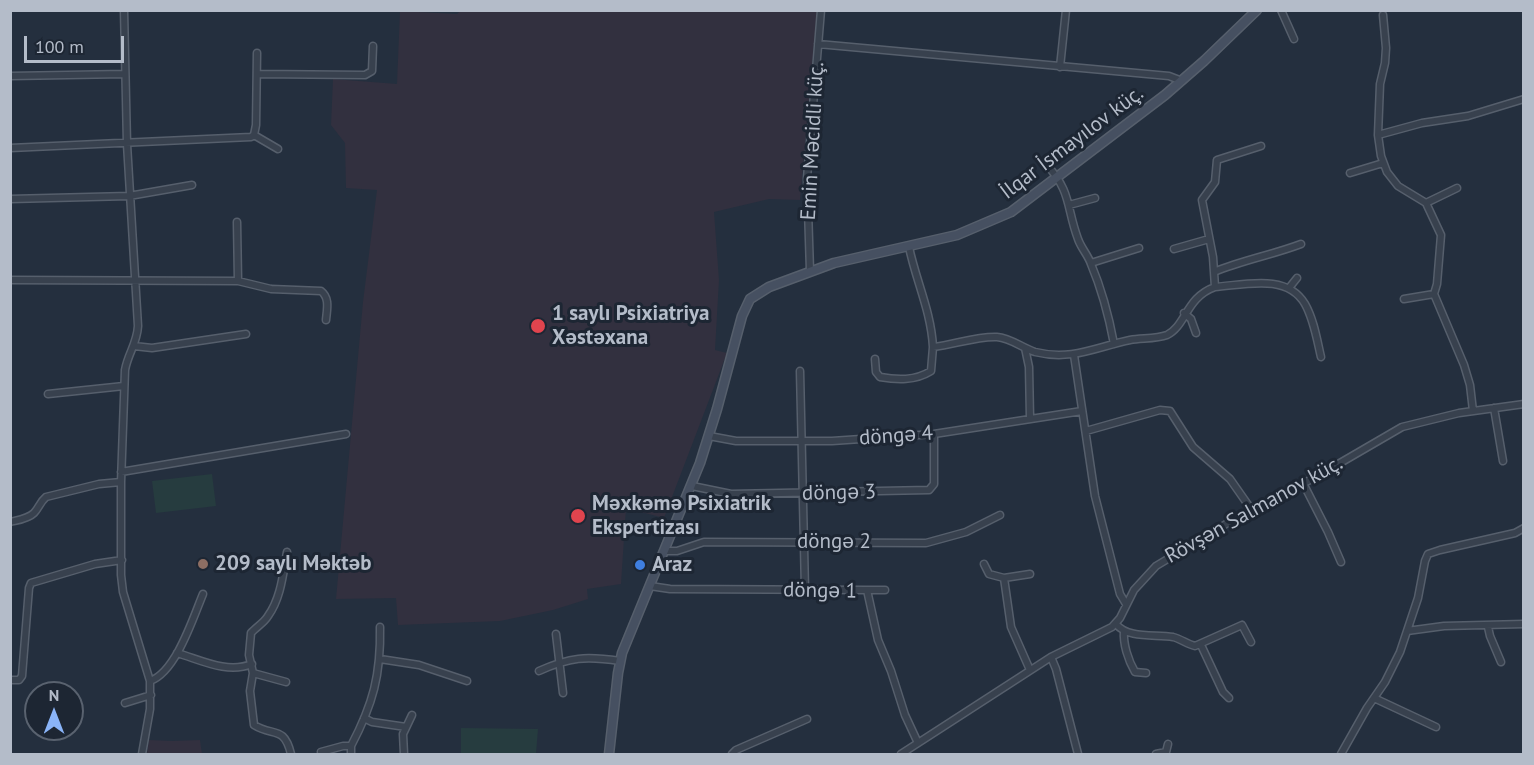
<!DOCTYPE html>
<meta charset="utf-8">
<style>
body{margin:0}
#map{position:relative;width:1534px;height:765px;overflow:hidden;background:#242f3e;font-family:"PT Sans",sans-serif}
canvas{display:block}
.frame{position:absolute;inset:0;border:12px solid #b4bcc9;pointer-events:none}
.north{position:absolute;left:24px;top:681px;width:60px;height:60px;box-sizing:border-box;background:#1d2633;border:2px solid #59626f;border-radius:50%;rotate:0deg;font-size:16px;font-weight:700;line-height:24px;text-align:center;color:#b4bcc9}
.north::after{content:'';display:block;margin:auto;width:21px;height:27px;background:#8ab4f8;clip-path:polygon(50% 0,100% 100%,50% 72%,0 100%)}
.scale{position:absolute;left:24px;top:36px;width:100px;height:27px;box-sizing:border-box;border:3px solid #b4bcc9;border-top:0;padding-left:8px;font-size:18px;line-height:21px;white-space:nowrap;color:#b4bcc9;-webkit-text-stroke:4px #1d2633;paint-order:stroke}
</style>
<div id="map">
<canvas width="1534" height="765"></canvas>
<div class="frame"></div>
<div class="north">N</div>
<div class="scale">100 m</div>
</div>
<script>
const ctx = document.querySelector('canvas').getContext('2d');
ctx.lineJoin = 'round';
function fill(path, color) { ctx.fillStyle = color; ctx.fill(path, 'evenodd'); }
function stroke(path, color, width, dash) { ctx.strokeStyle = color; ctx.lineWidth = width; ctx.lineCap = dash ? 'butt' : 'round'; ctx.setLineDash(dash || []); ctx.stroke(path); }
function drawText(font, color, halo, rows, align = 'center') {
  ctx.font = font + ' "PT Sans",sans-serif'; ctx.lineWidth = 6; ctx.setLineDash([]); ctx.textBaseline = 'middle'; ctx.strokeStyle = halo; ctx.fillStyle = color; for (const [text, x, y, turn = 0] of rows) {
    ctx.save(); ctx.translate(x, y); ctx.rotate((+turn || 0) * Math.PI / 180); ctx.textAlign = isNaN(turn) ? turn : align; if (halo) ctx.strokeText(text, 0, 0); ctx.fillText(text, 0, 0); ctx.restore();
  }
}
fill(new Path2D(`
 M460,11H817L800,200L769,199L714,212L719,280L715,350L727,353L664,518L626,508L621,584L587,589L588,599L553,610L500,621L398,625L396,598L336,599L363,302L377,190L346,188L345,143L331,125L333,79L397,84L400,11L457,14Z
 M149,740L172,741L200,740L202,754H147Z`), '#32303f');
fill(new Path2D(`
 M212,474L216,506L156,513L152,481Z
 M461,728L538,729L536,754H461Z`), '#263c3f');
const street = new Path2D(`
 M124,10L127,144L138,326C137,344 128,353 125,370L121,482V575L123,592L150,681V709L142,754
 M1281,10L1294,39
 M1383,15L1386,48L1385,63L1380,84L1378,135L1381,156L1387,172L1398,186L1426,203L1441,235L1437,284L1434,294L1464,365L1470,385L1473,411
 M818,44L1169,76L1182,81
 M1060,67L1066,10
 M257,74L365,75L372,71L373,46
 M10,76L125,74
 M254,135L278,149
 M1378,135L1422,123L1468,116L1524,99
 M10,148L251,137L254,135L256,125L257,53
 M1046,164C1072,192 1066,207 1078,239C1081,248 1088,255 1091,264C1102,290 1109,317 1114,344
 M1350,173L1383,163
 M10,199L129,196L192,185
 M1426,203L1457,188
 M1069,205L1095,198
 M237,222L238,281
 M909,247C916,281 931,311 933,347C954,345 976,336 997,337C1011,338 1022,348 1035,352C1072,361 1096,347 1130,340C1142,338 1156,339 1167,335C1186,326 1186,297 1215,287C1244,285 1287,273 1305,304C1314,320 1317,340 1321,357
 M1174,249L1209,239
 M1091,263L1139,248
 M810,271L807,178L821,10
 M1214,272C1243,260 1272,255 1301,244
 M10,280L238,281L271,289L321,291C330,298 327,309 326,320
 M1215,287L1213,257L1202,200L1215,182L1217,160L1261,146
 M1289,288L1297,278
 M1404,299L1434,294
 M1184,313L1191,319L1196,333
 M134,346L152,348L246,334
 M1025,348L1029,367L1030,418
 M1074,355L1095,496L1120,594L1126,604
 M875,359L876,372L880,377C897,380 915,381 931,371L933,347
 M800,371L805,590
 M48,394L124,386
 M1494,408L1503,461
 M1086,431L1160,410L1170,411L1193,447L1230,479L1251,509
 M709,436L736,441H832L934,434L1082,411
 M121,472L346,434
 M1303,483L1328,532L1341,562
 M692,486L731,494L929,490L934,484V434
 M10,522C18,520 28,519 34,513C39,508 40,502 46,497L99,484L121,482
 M664,551H677L704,542L926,543L966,532L1000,515
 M287,552C283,574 281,598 268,616C264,623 256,627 251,633L249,655L253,673L250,691L254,725C273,737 284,725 291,754
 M984,564L989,574L1004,578L1011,627L1030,670
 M1004,578L1030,574
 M650,586L670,589L867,590L878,640L891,671L905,715L918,743
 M867,590H885
 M1116,624C1128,639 1155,634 1173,637C1181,639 1187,644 1195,646L1242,625L1251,642
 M1488,627L1490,636L1501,662
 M1124,631C1123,644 1128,660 1135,672L1146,673
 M1407,631L1444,626L1524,624
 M556,634L563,693
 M1201,645L1223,692L1229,698
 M177,653C201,660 227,674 252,664
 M1051,657L1056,669L1078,754
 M380,659L419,665L467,681
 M539,671C570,657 586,656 620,661
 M253,673L286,682
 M10,680H19L22,676L29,588L31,583L95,564L122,560
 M150,681C176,672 193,618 203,594
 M1374,698L1436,727
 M125,703L151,695
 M364,718L372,722L406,727
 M321,752L343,746H351
 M351,754V746C373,704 381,675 380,627
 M404,754L403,734L412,715
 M732,754L736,750L807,719
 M901,754L1051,657L1112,627L1120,618L1134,590L1156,566L1251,509L1316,477L1402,427L1459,413L1524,404
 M1156,754L1166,752L1168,744
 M1341,754L1367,708L1385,682L1400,652L1418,598L1425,561L1428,554L1440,550L1515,533L1524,528`);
const secondary = new Path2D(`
 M609,754L618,673L622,653L700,463L717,409L742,316L750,299L769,287L834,263L957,235L1011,212L1165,95L1204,61L1257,10`);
stroke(street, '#565f6c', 9);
stroke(secondary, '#565f6c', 11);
stroke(street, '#38414e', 6);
stroke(secondary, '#465061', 8);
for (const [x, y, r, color] of [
 [538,326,8,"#e0444e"],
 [578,516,8,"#e0444e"],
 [203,564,6,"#8d6e63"],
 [640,565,6,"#3f7fe0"]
]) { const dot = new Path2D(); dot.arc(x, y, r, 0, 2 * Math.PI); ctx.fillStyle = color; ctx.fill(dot); stroke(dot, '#1d2633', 2); }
drawText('21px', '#b4bcc9', '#1d2633', [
 ["Emin Məcidli küç.",813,141,-87],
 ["İlqar İsmayılov küç.",1072,143,-37],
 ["döngə 4",896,436,-4],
 ["döngə 3",839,493,-1],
 ["Rövşən Salmanov küç.",1254,510,-29],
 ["döngə 2",834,542],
 ["döngə 1",820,591,1]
]);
drawText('bold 21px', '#b4bcc9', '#1d2633', [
 ["1 saylı Psixiatriya",552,314],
 ["Xəstəxana",552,338],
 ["Məxkəmə Psixiatrik",592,504],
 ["Ekspertizası",592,528],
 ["209 saylı Məktəb",215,564],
 ["Araz",652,565]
], 'left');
</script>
